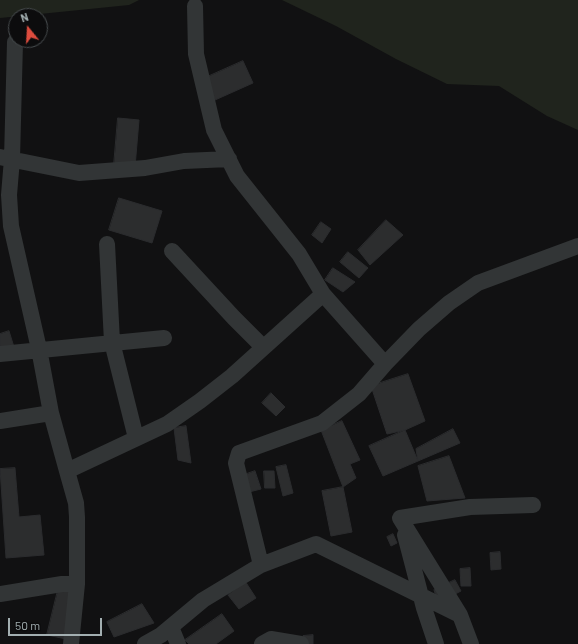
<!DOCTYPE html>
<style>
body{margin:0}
#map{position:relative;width:578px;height:644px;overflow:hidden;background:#111112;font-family:Barlow,sans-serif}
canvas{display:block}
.north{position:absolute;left:8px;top:8px;width:40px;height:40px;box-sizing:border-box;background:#0c0c0d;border:1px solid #484d4f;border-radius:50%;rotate:342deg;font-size:11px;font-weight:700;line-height:16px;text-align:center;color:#a3afb1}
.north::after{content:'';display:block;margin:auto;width:14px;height:18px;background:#dd4c3e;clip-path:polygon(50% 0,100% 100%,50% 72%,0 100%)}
.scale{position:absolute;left:8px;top:618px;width:94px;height:18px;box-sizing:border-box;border:2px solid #a3afb1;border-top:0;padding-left:5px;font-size:12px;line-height:14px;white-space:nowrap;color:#a3afb1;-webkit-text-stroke:3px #0c0c0d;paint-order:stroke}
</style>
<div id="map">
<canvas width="578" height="644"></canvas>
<div class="north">N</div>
<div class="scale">50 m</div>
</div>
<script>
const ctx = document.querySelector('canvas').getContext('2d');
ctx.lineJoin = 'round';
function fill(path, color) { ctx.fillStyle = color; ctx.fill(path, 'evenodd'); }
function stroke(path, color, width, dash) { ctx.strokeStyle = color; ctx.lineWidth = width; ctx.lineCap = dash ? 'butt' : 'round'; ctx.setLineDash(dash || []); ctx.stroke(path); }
fill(new Path2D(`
 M0,0H139L129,5L0,18Z
 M282,0H578V130L547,116L499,86L447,84L396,59L336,26Z`), '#20241d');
const building = new Path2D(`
 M243,61L253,83L215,100L205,78Z
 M118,118L139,120L135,167L114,165Z
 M119,198L162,211L152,243L109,230Z
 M386,220L403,235L370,265L358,250Z
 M321,222L331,229L322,243L312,235Z
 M348,252L368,268L359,278L340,262Z
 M333,268L355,282L343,292L325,280Z
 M9,331L14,347L0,351V334Z
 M408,374L425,421L405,430L387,434L371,386Z
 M271,393L285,407L276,416L262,403Z
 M342,421L360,460L350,464L356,478L343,487L321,430Z
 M186,426L191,463L178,460L174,428Z
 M453,429L460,443L418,461L416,449Z
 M405,430L418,461L383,476L369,446Z
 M449,456L465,498L427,501L418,466Z
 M286,465L293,493L283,496L276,467Z
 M15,468L19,517L40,515L44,555L6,558L0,469Z
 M255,471L261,489L249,492L244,475Z
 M264,471H274L275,488H265Z
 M343,487L352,532L331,536L322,491Z
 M393,534L397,543L391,546L387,537Z
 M500,552L501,569L491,570L490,553Z
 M470,568L471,586H461L460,569Z
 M455,580L461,591L438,603L434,590Z
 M245,581L256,598L239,609L228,595Z
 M59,586H69L71,640L47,635Z
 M142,604L154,623L114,637L107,622Z
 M222,614L234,631L216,644H189L185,640Z
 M313,635V644H303V636Z`);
fill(building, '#2c2d2e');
stroke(building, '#2b2c2e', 1);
stroke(new Path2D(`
 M15,42L12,159L9,195L11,226L39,349L51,413L67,471
 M0,157L79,173L145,168L184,161L229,159
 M107,244L112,342L136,438
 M172,251L234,318L263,347
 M323,294L385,364L419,329L449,303L478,283L578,246
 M0,354L164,338
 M0,421L51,413
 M405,535L424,608L436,644
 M261,565L236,463L239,453L322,423L359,394L385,364
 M0,594L62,584H77
 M460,615L471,644
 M171,627L178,644
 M71,644L77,584V517L76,503L67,471L167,424L200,401L232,376L323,294L299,254L237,176L214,130L196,54L195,6
 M145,644L161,635L203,600L261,565L316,544L460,615L400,518L470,507L533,505
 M262,644L271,639L301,644`), '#323536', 16);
</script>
